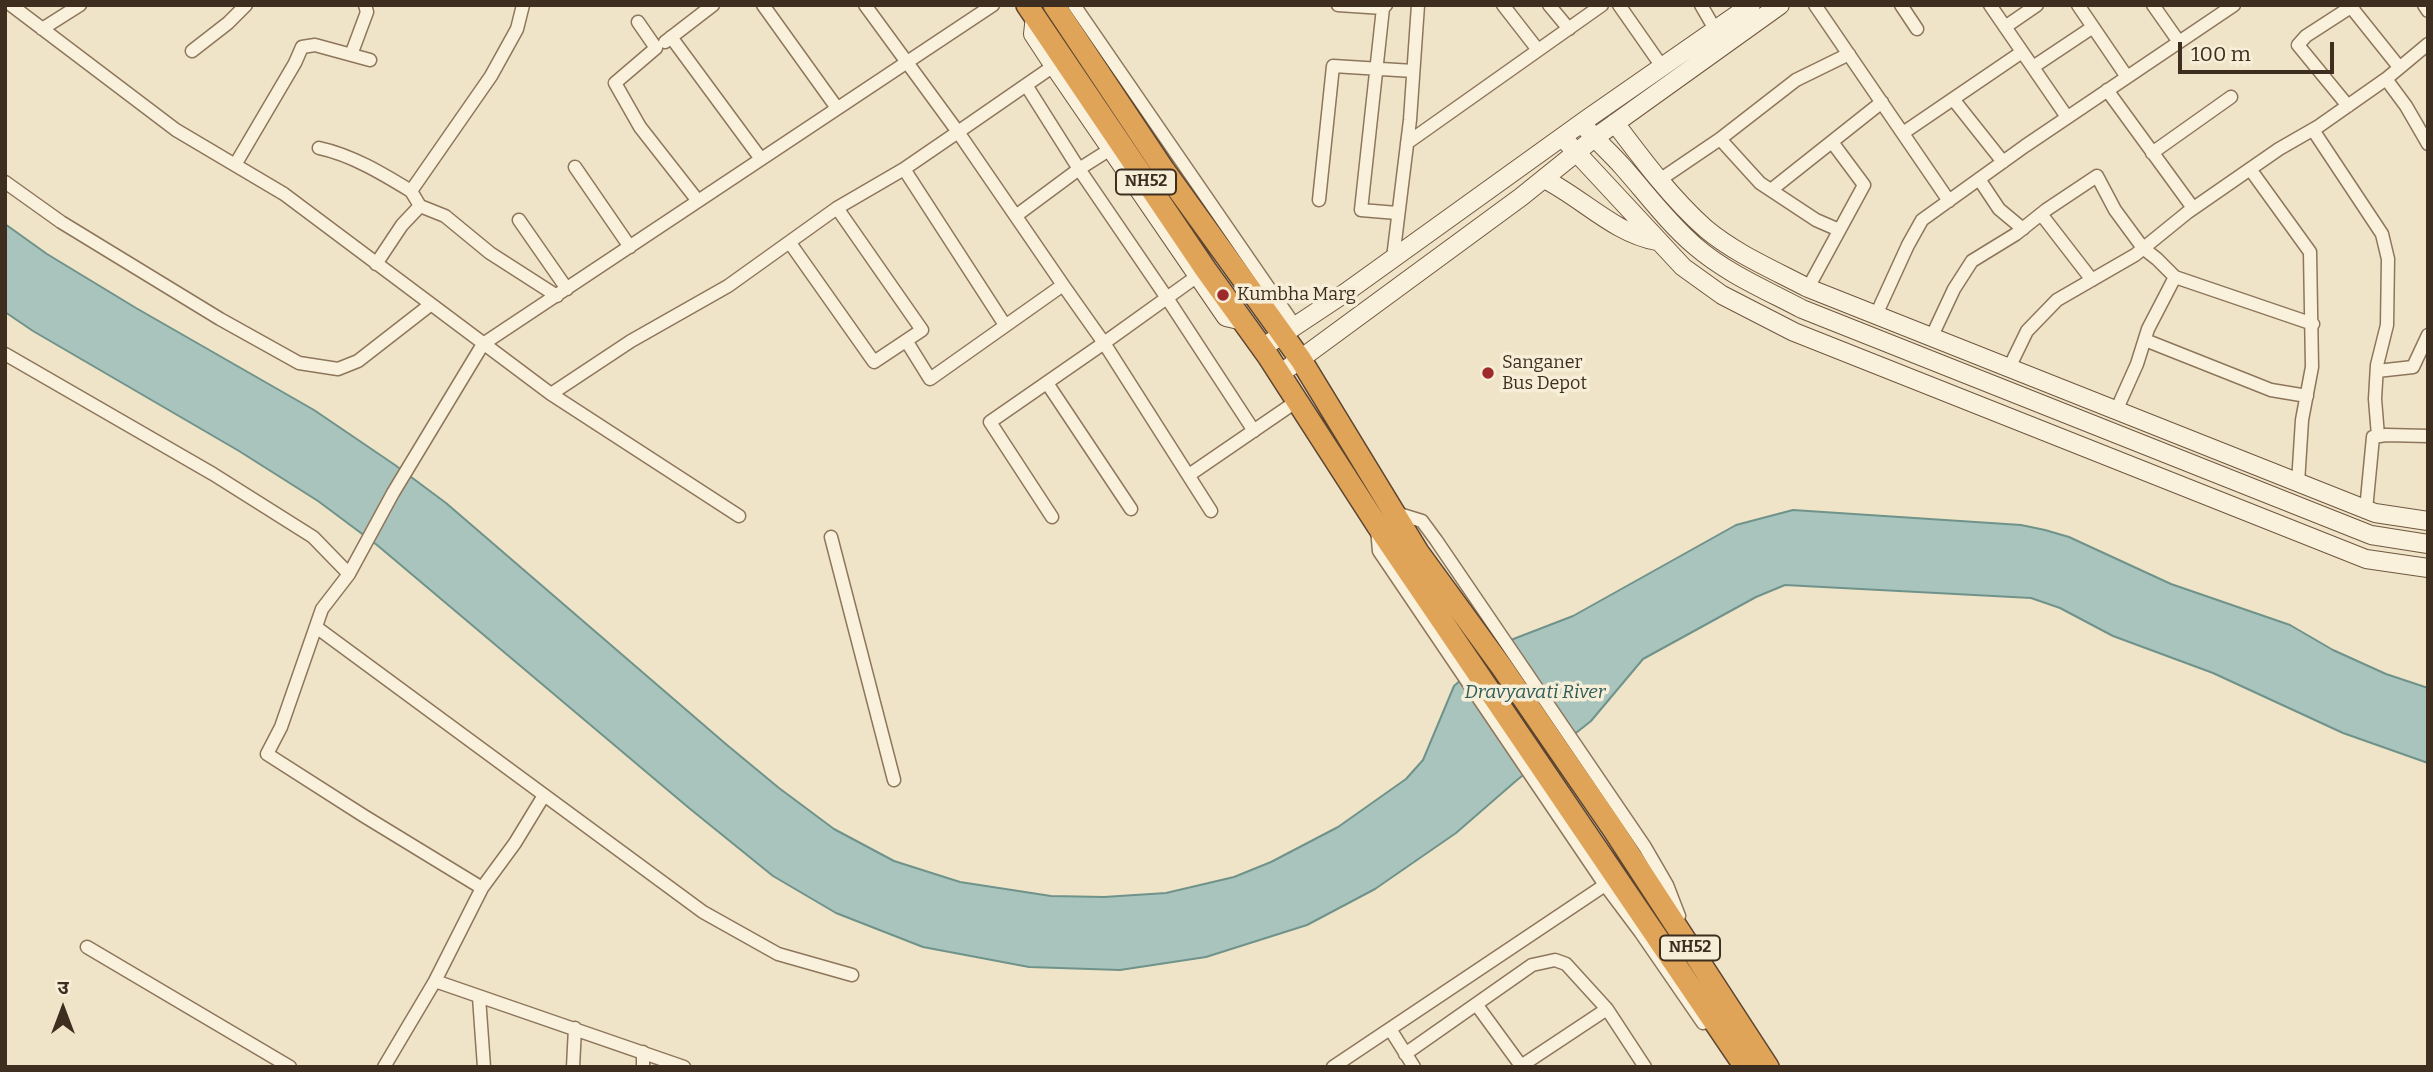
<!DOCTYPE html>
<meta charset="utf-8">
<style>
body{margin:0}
#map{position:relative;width:2433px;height:1072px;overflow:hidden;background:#f0e4c8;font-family:Bitter,"Noto Sans Devanagari",serif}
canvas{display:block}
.frame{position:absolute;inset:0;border:7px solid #3d2e20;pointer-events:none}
.north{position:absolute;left:28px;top:974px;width:70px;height:70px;-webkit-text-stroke:5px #f7eed8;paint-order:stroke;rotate:0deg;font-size:19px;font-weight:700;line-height:28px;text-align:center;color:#3d2e20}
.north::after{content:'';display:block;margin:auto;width:24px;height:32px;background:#3d2e20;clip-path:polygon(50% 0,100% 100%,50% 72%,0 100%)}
.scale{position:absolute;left:2178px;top:42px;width:156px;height:32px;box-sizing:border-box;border:4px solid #3d2e20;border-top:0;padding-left:9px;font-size:21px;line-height:24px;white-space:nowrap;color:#3d2e20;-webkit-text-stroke:5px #f7eed8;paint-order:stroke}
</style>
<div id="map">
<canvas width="2433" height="1072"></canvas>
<div class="frame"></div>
<div class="north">उ</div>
<div class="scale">100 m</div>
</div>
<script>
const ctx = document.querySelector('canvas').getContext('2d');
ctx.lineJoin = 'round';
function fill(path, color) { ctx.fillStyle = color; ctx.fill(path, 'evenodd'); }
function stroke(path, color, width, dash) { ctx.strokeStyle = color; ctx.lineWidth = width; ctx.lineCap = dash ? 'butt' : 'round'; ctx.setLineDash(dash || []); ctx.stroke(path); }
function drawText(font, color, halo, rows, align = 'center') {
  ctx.font = font + ' Bitter,serif'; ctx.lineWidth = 7; ctx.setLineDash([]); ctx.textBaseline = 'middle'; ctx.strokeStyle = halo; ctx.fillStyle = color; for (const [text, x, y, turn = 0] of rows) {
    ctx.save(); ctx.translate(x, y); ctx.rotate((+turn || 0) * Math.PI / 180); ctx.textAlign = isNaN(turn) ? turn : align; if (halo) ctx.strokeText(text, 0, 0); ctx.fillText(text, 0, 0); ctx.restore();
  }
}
const water = new Path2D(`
 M5,224L47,254L136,308L314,410L395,465L446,503L727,745L779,788L834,829L894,861L960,882L1051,896L1104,897L1166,893L1234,877L1271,862L1338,827L1406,779L1423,760L1454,686L1503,643L1573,616L1736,525L1793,510L2021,525L2045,530L2069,537L2171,584L2290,625L2333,650L2386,674L2428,688V763L2343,733L2213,673L2113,636L2060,608L2031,598L1785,585L1756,597L1643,659L1591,721L1517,780L1456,833L1375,889L1307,925L1206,957L1120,970L1029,967L923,947L836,913L773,876L689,808L377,545L318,501L239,451L33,331L5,312Z`);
fill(water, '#a9c4bc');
stroke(water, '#6f938a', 2);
const street = new Path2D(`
 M11,5L176,130L284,194L551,394L739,516
 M763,5L837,108
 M865,5L958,132L1026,85L1079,169L1117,145
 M1074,5L1295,326
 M1338,5L1383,8L1386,5
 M1503,5L1538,50
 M1549,5L1569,29
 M1619,5L1663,68
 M1701,5L1716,31
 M1815,5L1949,201
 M1901,5L1917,29
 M1990,5L2067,117
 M2078,5L2127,77
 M2153,5L2179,42
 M2424,5L2428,11
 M2351,7L2399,67
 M1383,8L1361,210L1397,213
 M638,22L656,48L615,83L640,127L698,201
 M2005,27L2037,5
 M42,29L80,5
 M671,37L761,159
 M665,42L713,5
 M192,51L228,23L246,5
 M351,55L367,12L365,5
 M2033,67L2093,27
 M2386,79L2406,106L2428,144
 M1026,85L1058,63
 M2107,90L2193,208
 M1953,99L2003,162
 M2348,106L2298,45L2306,36L2354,5
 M2313,130L2382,234L2388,259L2387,325L2377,365L2375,399L2378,436
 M1903,133L2022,52
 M1720,139L1760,183L1816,220L1839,230
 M1407,143L1602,5
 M319,148C352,155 383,174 411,191
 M2152,153L2231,97
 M235,165L295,63L302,47L315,45L370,60
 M575,167L630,247
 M904,169L1005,325
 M2250,169L2310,252L2312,367L2302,420L2298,483
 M1661,179L1720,139L1796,80L1849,54
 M1979,179L1999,209L2023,229
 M5,182L61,222L220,319L299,363L338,369L358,361L430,305
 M1771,190L1882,102
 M1319,200L1333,66L1413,71
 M420,206L445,216L490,253L557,296
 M2041,214L2092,280
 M1017,215L1079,169L1167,298L1254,431
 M519,220L567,289
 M790,243L874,362L922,330L837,208
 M1393,258L1410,120L1418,5
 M376,264L402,225L420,206L411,191L491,76L517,29L523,5
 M1808,288L1864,185L1832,142
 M1876,315L1908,245L1922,220L2025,146L2234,5
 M1932,336L1954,289L1972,261L2016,234L2046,210L2097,176L2115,210L2143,248L2157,259L2175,277
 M2145,340L2271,390L2307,396
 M907,342L930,379L1063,285L1104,343L1211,511
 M5,354L213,474L313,537L349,574
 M2009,368L2027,331L2057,300L2135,255L2188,212L2279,149L2319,126L2386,79L2428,44
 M2377,371L2413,367L2428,335
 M1047,383L1131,509
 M551,394L631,341L728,286L837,208L904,169L958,132L1063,285
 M2116,411L2137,364L2148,329L2175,277L2313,324
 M1189,475L1297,401
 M2366,510L2373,437L2386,435L2428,436
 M1396,513L1422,521L1436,540L1645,847L1667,885L1679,916
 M1052,517L990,422L1104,343L1203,272
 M1377,529L1379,551L1605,885L1641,933L1652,929
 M831,537L894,780
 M316,627L703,912L778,954L852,975
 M482,888L515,843L543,797
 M1641,933L1703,1023
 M87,947L290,1067
 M479,997L484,1067
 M1476,1004L1522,1067
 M1607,1009L1645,1067
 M1390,1029L1414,1067
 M1405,1054L1532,965L1555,960L1566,964L1607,1009L1521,1066
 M384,1067L435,981
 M573,1067L575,1028
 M643,1067V1052
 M684,1067L435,981L482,888L364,816L267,754L281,727L322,609L349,574L393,493L483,344L993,5
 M1333,1067L1605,885`);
const secondary = new Path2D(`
 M1035,16L1033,34L1054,66L1226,317L1243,321
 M1582,123C1594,139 1609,151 1622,166C1646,193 1668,223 1695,246C1726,273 1766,290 1802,309L2371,535L2428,544
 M1615,123C1642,159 1672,199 1706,229C1736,254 1774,270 1808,288L2375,513L2428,521
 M1563,138L1683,267L1722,295L1794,332L2366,559L2428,568
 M1544,179C1581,197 1615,234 1657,241
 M1262,348L1345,293L1587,119L1751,5
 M1280,374L1521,197L1593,139L1780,5`);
const highway = new Path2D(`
 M1027,5L1206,270L1268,356L1377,525L1745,1067
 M1054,5L1164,170L1301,360L1418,552L1501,666L1613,829L1768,1067`);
stroke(street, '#8d765c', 15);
stroke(secondary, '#6f573f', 20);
stroke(highway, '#5b4430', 24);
stroke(street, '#faf1dc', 12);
stroke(secondary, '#faf1dc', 18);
stroke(highway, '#e0a458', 21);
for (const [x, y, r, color] of [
 [1223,295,7,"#9e2a2b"],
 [1488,373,7,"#9e2a2b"]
]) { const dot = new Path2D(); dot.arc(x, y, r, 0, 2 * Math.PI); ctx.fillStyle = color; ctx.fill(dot); stroke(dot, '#f7eed8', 2.5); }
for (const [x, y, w] of [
 [1146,182,60],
 [1690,948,60]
]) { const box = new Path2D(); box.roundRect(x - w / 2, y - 12.5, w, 25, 5); ctx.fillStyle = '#f7eed8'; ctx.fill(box); stroke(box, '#3d2e20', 2); }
drawText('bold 16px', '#3d2e20', null, [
 ["NH52",1146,182],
 ["NH52",1690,948]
]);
drawText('18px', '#3d2e20', '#f7eed8', [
 ["Kumbha Marg",1237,295],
 ["Sanganer",1502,363],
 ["Bus Depot",1502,384]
], 'left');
drawText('italic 19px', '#2f5d5a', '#f7eed8', [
 ["Dravyavati River",1535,693]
]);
</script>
